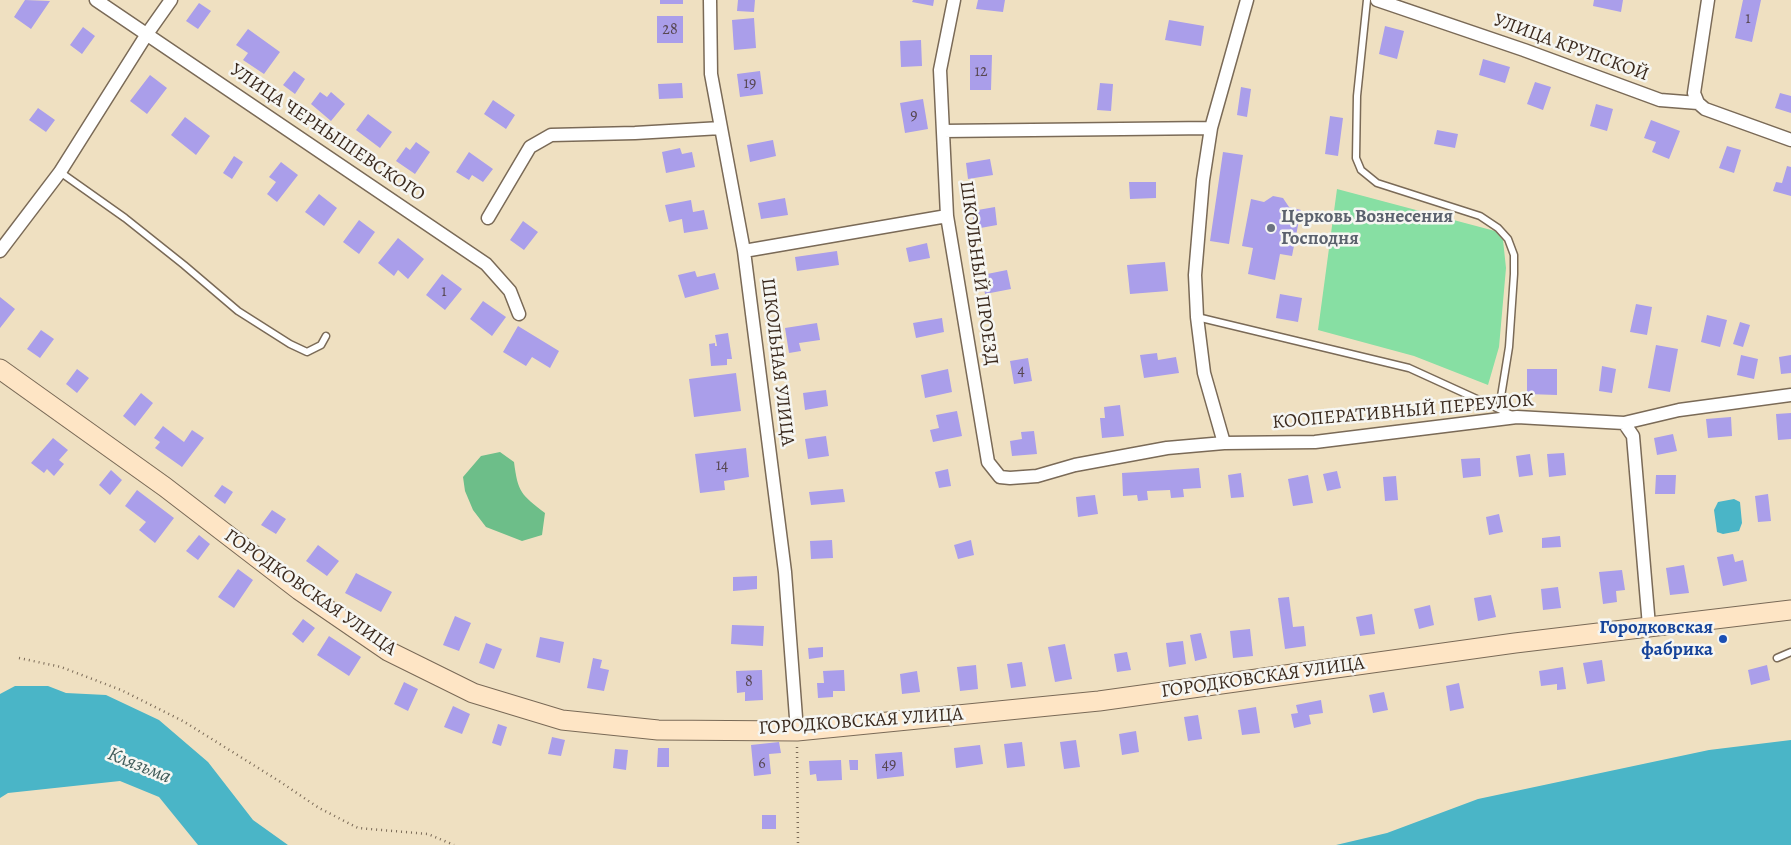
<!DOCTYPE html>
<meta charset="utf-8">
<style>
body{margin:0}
canvas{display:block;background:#efe0c1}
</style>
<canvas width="1791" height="845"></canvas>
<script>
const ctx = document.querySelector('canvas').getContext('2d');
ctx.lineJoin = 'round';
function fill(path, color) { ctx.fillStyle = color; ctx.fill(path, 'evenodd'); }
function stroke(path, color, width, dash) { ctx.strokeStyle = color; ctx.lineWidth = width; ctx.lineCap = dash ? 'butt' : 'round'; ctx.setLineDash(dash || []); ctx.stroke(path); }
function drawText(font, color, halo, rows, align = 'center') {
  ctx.font = font + ' Alegreya,serif'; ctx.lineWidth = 5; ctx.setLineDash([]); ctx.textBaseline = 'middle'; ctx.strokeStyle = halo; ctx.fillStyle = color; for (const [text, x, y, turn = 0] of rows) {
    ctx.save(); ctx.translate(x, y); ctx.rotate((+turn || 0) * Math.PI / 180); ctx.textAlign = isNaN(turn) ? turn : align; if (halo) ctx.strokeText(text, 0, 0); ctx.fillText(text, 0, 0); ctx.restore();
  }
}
fill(new Path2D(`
 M1337,189L1495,231L1503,240L1506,268L1499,347L1488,385L1414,356L1318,330Z`), '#87dfa3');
fill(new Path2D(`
 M500,452L514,462C518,493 521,494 545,513L542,535L522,541L486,527L473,510L465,491L463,477L481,456Z`), '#6dbe89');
fill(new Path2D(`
 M1734,499L1740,502L1742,523L1739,531L1723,534L1717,532L1714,510L1718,502Z
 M15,686H48L66,693L106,695L159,720L208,762L253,820L288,845H198L159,797L120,781L8,793L0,798V694Z
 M1791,740V845H1336L1387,833L1478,799L1709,750Z`), '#4ab5c7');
fill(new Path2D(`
 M25,0L50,1L31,29L14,17Z
 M660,0H683V4H660Z
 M738,0H755L754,12L737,11Z
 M913,0H934L933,6L912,2Z
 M978,0H1005L1003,12L976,9Z
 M1594,0H1623L1621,12L1593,6Z
 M1743,0H1761L1752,42L1735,38Z
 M199,3L211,11L198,29L186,21Z
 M657,16H683V43H657Z
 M754,18L756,48L734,50L732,20Z
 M1169,20L1204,26L1201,46L1165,40Z
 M1385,26L1404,31L1397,59L1379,54Z
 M83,27L95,36L82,54L70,45Z
 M248,29L280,52L264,74L243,60L248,53L236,45Z
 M921,40L922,66L901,67L900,41Z
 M970,55H992L991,90H970Z
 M1483,59L1510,67L1505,83L1479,75Z
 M294,71L305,79L295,94L283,85Z
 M760,71L763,94L740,97L737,74Z
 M150,75L167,88L147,114L130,101Z
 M1535,82L1551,87L1543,110L1527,104Z
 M682,83L683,98L659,99L658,84Z
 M1100,83L1113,84L1111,111L1097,110Z
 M1241,87L1251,89L1247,117L1237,115Z
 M320,92L327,97L331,92L345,104L331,121L311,104Z
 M1780,93L1791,96V113L1775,108Z
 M923,99L928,129L905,133L900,103Z
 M493,100L515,115L506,129L484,114Z
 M1596,104L1613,109L1607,131L1590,126Z
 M38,108L55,120L46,132L29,120Z
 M368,114L392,132L380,148L356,130Z
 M1330,116L1343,118L1338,156L1325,154Z
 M185,117L210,136L196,155L171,135Z
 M1651,120L1680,131L1669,159L1652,152L1656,142L1644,138Z
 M1437,130L1458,134L1455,148L1434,144Z
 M773,140L776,156L750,162L747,145Z
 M416,142L430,152L415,174L396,161L406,147L410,150Z
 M1727,146L1741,150L1734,173L1719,168Z
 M680,148L682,154L692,152L695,167L666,173L662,152Z
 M469,152L493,169L483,182L472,175L469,180L456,172Z
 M1223,152L1243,155L1229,244L1210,241Z
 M234,156L243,162L232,179L223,173Z
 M990,159L993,175L968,179L966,163Z
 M281,162L298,175L277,202L267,194L276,182L269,177Z
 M1787,166L1791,167V196L1773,191L1776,182L1782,183Z
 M1129,182H1156V198L1130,199Z
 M319,194L337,208L324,226L305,212Z
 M1273,196L1283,198L1289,207L1301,210L1292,256L1280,254L1275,280L1248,274L1253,248L1242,246L1251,199L1264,202Z
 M785,198L788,215L761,219L758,203Z
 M691,200L693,212L704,210L708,229L684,233L682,219L669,222L665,205Z
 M995,207L997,225L975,229L972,211Z
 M359,220L375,232L359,254L343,242Z
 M523,221L538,232L524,250L510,240Z
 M398,238L424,259L408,279L398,270L394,276L378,263Z
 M927,243L930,258L909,262L906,248Z
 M837,251L839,265L797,271L795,257Z
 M1165,262L1168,291L1130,294L1127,265Z
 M1007,270L1011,289L985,294L982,275Z
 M695,271L697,277L715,273L719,289L685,298L678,275Z
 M442,274L462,289L445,310L426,295Z
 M1280,294L1302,298L1298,322L1276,318Z
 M0,297L15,309L0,328Z
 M483,301L506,317L492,336L470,319Z
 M1636,304L1652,307L1647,335L1630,332Z
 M1707,315L1727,320L1720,347L1701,342Z
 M942,318L944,332L916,338L913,323Z
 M1740,322L1750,325L1743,347L1733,344Z
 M817,323L820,340L799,343L801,351L789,353L785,328Z
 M518,326L559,351L550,368L532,357L526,366L503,352Z
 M41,330L54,339L40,358L27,349Z
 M728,333L732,359H727V365L711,366L709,344L715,343V346H717L715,335Z
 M1656,345L1678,349L1670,392L1648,388Z
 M1157,353L1158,360L1176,357L1179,373L1144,378L1140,355Z
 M1741,355L1758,359L1754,379L1737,375Z
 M1791,355V373L1781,374L1779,357Z
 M1028,358L1032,381L1014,384L1010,361Z
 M1602,366L1616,369L1612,393L1599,391Z
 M77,369L89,378L77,393L66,384Z
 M948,369L952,392L925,398L921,375Z
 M1527,369H1557V395L1527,394Z
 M736,373L741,411L694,417L689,379Z
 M826,390L828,406L805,410L803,393Z
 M141,393L153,403L135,426L123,416Z
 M1120,405L1124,436L1102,438L1100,418H1105L1104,407Z
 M957,411L962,436L933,442L930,430L939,428L936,415Z
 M1791,413V439L1778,440L1776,414Z
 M1731,417L1732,436L1708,438L1706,419Z
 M163,426L184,442L192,430L204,438L182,467L155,448L160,442L154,438Z
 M1034,431L1037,454L1012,456L1010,441L1022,439L1021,432Z
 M1673,434L1677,451L1657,455L1654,438Z
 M826,436L829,456L808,459L805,439Z
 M53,438L68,450L59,460L64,464L54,476L47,469L44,473L31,463Z
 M746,448L749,477L724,481L725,490L700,493L695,454Z
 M1564,453L1566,475L1549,477L1547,454Z
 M1530,454L1533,475L1519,477L1516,456Z
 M1480,458L1481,476L1463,478L1461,459Z
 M1199,468L1201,488L1183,489L1184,497L1171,498L1170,490L1147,491L1148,500L1138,501L1137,495L1123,496L1122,473Z
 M948,469L951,486L939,488L935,472Z
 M111,470L122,480L110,495L99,485Z
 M1337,471L1341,488L1327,491L1323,474Z
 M1241,473L1244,497L1231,498L1228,475Z
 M1308,475L1313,503L1293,506L1288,479Z
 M1656,475H1676L1675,494H1655Z
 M1396,476L1398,500L1385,501L1383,477Z
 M222,485L233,492L225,504L214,496Z
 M843,489L845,502L811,505L809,492Z
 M137,490L174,518L155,543L139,530L146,522L125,506Z
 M1768,494L1771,521L1758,522L1755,496Z
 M1095,495L1098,514L1078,517L1076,497Z
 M272,510L286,519L276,534L261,525Z
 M1499,514L1503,532L1489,535L1486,517Z
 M199,535L210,544L198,560L186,551Z
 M1560,536L1561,547L1542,548V538Z
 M832,540L833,558L811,559L810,541Z
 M971,540L974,555L958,559L954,545Z
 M318,545L339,561L327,576L306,561Z
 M1733,554L1735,562L1743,560L1747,581L1723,586L1717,557Z
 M1684,565L1689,593L1670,595L1666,568Z
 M238,569L253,580L234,608L218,597Z
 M1622,570L1625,590L1616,591L1617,602L1603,604L1599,572Z
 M356,573L392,592L381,612L345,593Z
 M757,576V589L733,591V577Z
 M1558,587L1561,608L1543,610L1541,589Z
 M1491,595L1496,617L1478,621L1474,598Z
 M1289,597L1293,627L1304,626L1306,646L1285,649L1278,598Z
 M1430,605L1434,625L1419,629L1414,609Z
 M1372,614L1375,634L1360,636L1356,617Z
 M455,616L471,623L459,651L443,645Z
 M303,619L315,628L303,643L292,634Z
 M732,625L764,626L763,646L731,644Z
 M1250,629L1253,656L1233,658L1230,631Z
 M1201,633L1207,658L1195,661L1190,635Z
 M329,636L361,657L349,676L317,655Z
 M540,637L564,642L560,663L536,657Z
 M1183,641L1186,664L1169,667L1166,643Z
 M486,643L502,649L494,669L479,663Z
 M1065,644L1072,679L1055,682L1048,647Z
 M823,647V657L809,659L808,648Z
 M1127,652L1131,670L1117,672L1114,654Z
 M593,658L602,660L600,668L609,670L604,691L587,688Z
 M1602,660L1605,681L1587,684L1583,663Z
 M1022,662L1026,686L1011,688L1007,664Z
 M976,665L978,689L960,691L957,667Z
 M1767,665L1770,680L1751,685L1748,670Z
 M1563,667L1566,689L1557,690V684L1541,686L1539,671Z
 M762,670L763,700L745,701V692L737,693L736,671Z
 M844,670L845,691H833V697L818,698L817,683H824L823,671Z
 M917,671L920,692L902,694L900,674Z
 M404,682L418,689L408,711L394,704Z
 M1459,683L1464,708L1450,711L1446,686Z
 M1384,692L1388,710L1373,713L1369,695Z
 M1321,700L1323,713L1309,715L1311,724L1294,728L1291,714L1298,713L1296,705Z
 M453,706L470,714L462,734L444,727Z
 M1256,707L1260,733L1242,735L1238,710Z
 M1198,715L1202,739L1188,741L1184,717Z
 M498,724L507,727L501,746L492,743Z
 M1136,731L1139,752L1122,755L1119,734Z
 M552,737L565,740L561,756L548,754Z
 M1076,740L1080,767L1064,769L1060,742Z
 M779,742L781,753L769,754L771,774L754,776L751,745Z
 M1022,742L1025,766L1007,768L1004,744Z
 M980,745L983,764L956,768L954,748Z
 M658,748H669V767H657Z
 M615,749L628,750L626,770L613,768Z
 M902,752L904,776L877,779L875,754Z
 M841,760L842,780L817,781L816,774L810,775L809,761Z
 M849,760H858V770H850Z
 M762,815H776V829H762Z`), '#aa9eea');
const lane = new Path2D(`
 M1367,0L1357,96L1356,158L1361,170L1377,183L1480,216L1498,228L1508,239L1514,255V274L1509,347L1499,409
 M60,172L125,218L184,265L238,311L290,344L307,352L321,345L326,336
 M1197,317L1409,368L1512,415
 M1777,658L1791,652`);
const street = new Path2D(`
 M96,0L486,264L510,291L519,314
 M710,0L711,74L744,251L785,572L797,731
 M954,0L940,70L947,216L988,462L1000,477L1010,478L1037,476L1075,465L1167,448L1224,443L1315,442L1517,417L1624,423L1633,436L1649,626
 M1377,0L1524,50L1660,100L1698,103
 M1708,0L1694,93L1698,103L1705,109L1791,140
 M943,131L1211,128
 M488,218L530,147L551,135L635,133L721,128
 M0,251L60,172L147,34L171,0
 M744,251L947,216
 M1624,423L1679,410L1791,395
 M1224,443L1204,373L1197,317L1195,275L1203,180L1211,128L1247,0`);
const secondary = new Path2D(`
 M0,369L165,487L299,590L388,651L473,693L562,720L658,730L797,731L1099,701L1515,643L1791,610`);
stroke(lane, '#7a6a57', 9);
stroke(street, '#7a6a57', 15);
stroke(secondary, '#7a6a57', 21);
stroke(new Path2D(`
 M19,658L61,667L121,690L183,721L279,781L319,808L358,828L428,834L454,845
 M797,747L798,845`), '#7a6a57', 2.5, [1, 4]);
stroke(lane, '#fff', 6);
stroke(street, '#fff', 12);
stroke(secondary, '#fee5c5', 19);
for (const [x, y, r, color] of [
 [1271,228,5,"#6b7280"],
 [1723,639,5,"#1a4fb4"]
]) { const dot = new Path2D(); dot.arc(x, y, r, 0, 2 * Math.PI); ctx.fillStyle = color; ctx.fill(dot); stroke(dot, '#f6f6f2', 2); }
drawText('16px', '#574751', null, [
 ["1",1748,19],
 ["28",670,30],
 ["12",981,72],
 ["19",750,84],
 ["9",914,116],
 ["1",444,292],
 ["4",1021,371],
 ["14",722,466],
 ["8",749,682],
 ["6",762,764],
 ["49",889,765]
]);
drawText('19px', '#3b2a1e', '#f6f6f2', [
 ["УЛИЦА КРУПСКОЙ",1571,48,20],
 ["УЛИЦА ЧЕРНЫШЕВСКОГО",327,133,34],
 ["ШКОЛЬНЫЙ ПРОЕЗД",978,273,82],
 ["ШКОЛЬНАЯ УЛИЦА",777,362,83],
 ["КООПЕРАТИВНЫЙ ПЕРЕУЛОК",1403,412,-5],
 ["ГОРОДКОВСКАЯ УЛИЦА",310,593,35],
 ["ГОРОДКОВСКАЯ УЛИЦА",1263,678,-8],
 ["ГОРОДКОВСКАЯ УЛИЦА",861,722,-4]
]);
drawText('bold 19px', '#5b616d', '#f6f6f2', [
 ["Церковь Вознесения",1281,217],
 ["Господня",1281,239]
], 'left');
drawText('bold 19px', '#164399', '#f6f6f2', [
 ["Городковская",1713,628],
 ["фабрика",1713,650]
], 'right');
drawText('italic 20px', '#405b59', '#f6f6f2', [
 ["Клязьма",139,766,22]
]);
</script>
